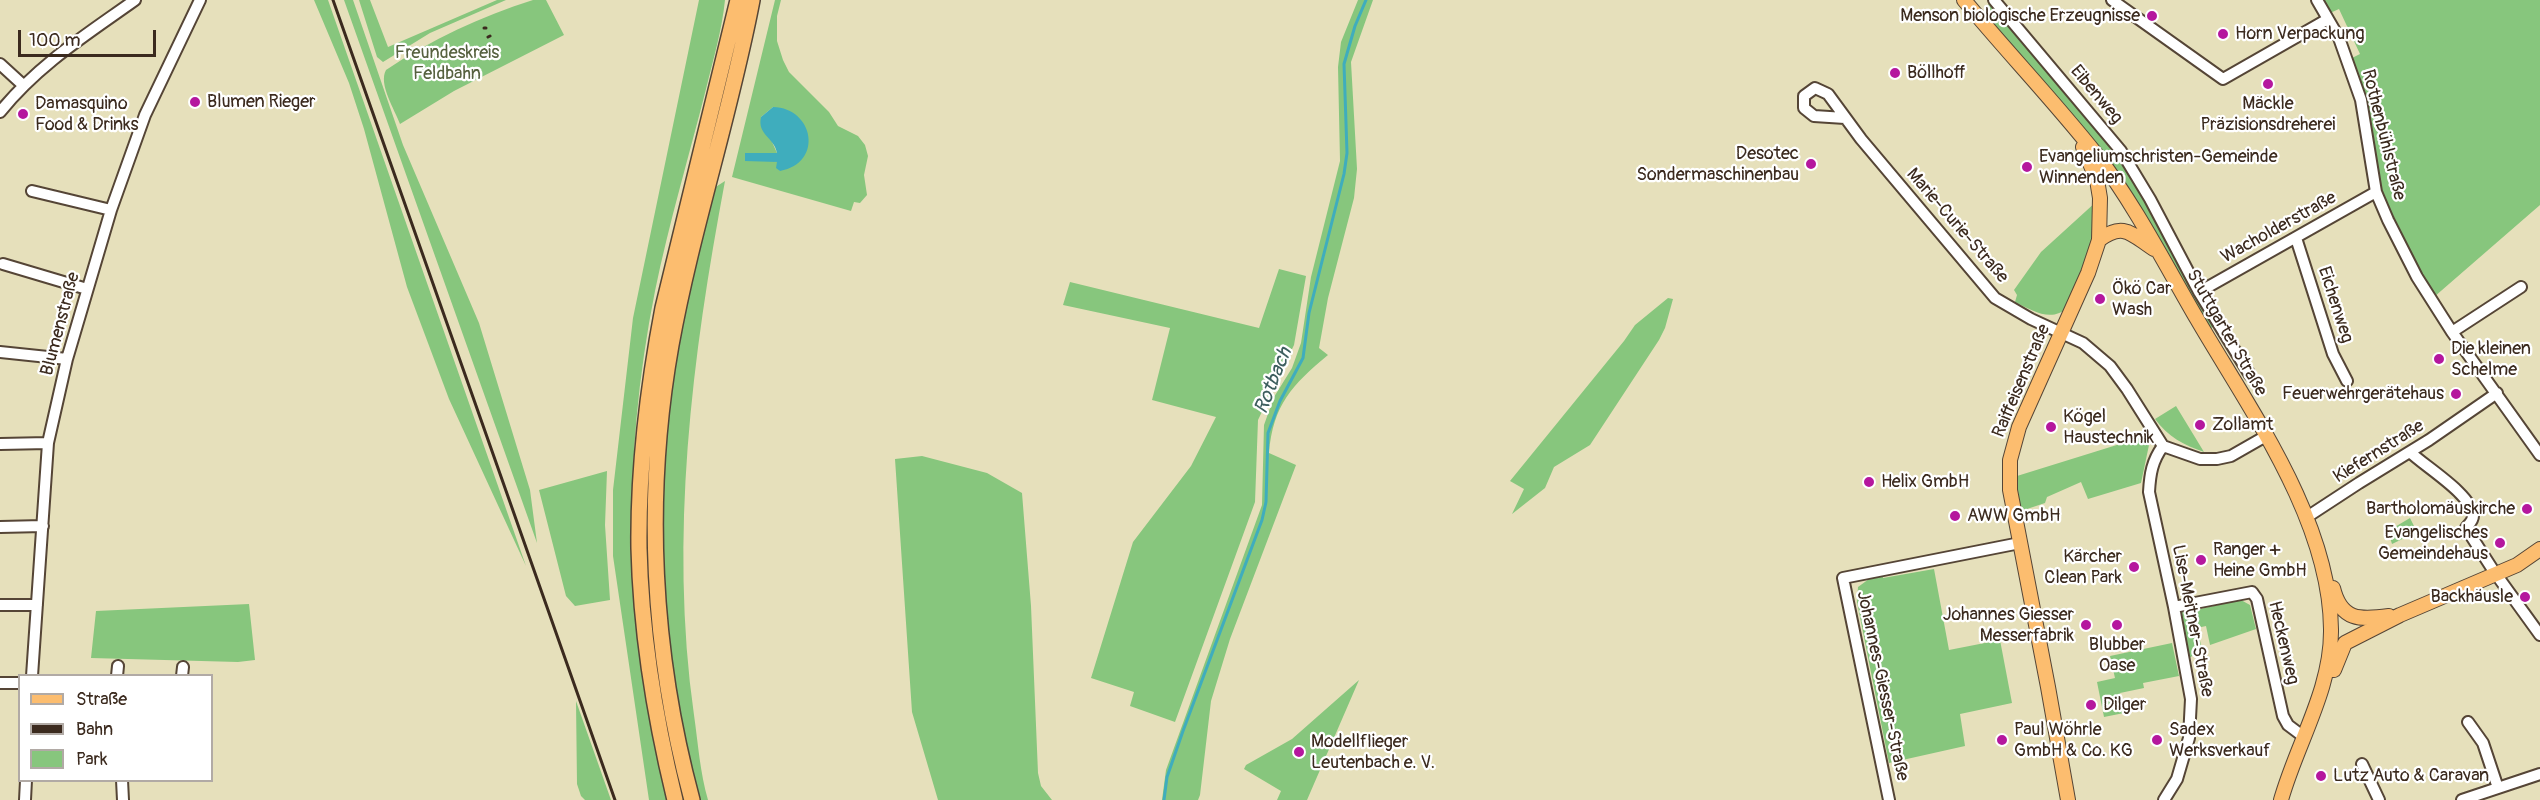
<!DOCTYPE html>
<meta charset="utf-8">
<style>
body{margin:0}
#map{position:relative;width:2540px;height:800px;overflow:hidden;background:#e6e0bb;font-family:Pangolin,sans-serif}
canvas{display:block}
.legend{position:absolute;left:18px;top:674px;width:195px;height:108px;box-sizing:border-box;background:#fff;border:2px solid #b1aaa5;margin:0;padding:8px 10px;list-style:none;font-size:18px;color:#3b2a1e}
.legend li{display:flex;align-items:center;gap:12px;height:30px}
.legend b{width:30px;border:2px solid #b1aaa5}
.scale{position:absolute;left:18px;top:30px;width:138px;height:27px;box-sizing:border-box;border:3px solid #3b2a1e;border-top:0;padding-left:8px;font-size:18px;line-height:21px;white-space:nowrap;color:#3b2a1e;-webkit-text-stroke:4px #fff;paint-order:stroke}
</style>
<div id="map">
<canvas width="2540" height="800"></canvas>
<ul class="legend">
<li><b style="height:8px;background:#fcbd6f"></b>Straße</li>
<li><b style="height:8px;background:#3b2a1e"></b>Bahn</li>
<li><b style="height:16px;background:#87c67d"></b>Park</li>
</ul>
<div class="scale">100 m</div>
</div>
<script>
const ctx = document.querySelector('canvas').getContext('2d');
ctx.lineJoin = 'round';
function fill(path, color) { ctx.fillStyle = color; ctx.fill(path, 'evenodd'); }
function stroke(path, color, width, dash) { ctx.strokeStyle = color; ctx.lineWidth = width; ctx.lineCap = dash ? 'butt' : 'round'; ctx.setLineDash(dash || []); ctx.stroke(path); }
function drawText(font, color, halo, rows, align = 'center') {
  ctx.font = font + ' Pangolin,sans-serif'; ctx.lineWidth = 4.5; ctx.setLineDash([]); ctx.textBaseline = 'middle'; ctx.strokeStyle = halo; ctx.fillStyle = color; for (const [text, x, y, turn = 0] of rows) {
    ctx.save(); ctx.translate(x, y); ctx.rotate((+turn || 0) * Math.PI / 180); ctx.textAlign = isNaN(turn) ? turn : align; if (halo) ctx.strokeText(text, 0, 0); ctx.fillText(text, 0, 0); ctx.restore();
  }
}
fill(new Path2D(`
 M314,0H328L526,566L449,399L407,287L364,129L349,83Z
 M344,0H353L403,145L479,323L530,490L537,543Z
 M359,0H370L388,47L497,0H506L430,33L383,62L377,57Z
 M533,0H546L564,35L454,91L400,124C395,110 378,84 386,70C432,39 480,17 533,0Z
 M699,0H725C722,30 713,60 706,89C689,156 669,223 655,291C621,462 624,632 667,800H649L613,556V490L633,318Z
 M775,0H781L777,16V41L783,60L789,72L829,112L838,126L858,136L865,145L868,156L864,175L867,195L860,203L854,202L851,211L732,177ZM773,107L780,171L777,162L746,153H777L761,117Z
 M1358,0H1373L1351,62L1357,169L1354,198L1328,298L1319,348L1328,355C1292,385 1273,405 1269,453L1296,465L1230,639L1211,701L1200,795L1198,800H1162L1166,770L1262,505L1264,425L1274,397L1292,368L1301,343L1311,277L1340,161L1338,67L1341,42Z
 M2323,0H2540V205L2434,297L2402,237L2382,194L2352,58L2360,54L2339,9L2330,13Z
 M1989,4H1993L2105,141L2137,186L2213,327L2209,329L2077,125L1986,14L1984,9Z
 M725,181C692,356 669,537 694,715C698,743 700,773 708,800H699C667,670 651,535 669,402C680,329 697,259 714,188Z
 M2097,201L2096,237L2068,307C2052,323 2033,311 2015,302L2017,295L2014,290L2041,252Z
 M1279,269L1306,276L1294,345L1258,420L1255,502L1175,722L1130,706L1134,692L1091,678L1133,542L1191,466L1216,417L1152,400L1170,328L1063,305L1070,282L1259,328Z
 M1668,298L1673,299L1665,328L1659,340L1590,445L1554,467L1545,488L1512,514L1524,489L1510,481L1624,341L1635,325Z
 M2176,406L2204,452C2184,445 2168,437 2155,419Z
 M2149,435V445L2141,483L2088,499L2081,482L2047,497L2045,503L2024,510L2019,503L2017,476Z
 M922,456L987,473L1022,493L1031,606L1038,773L1041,786L1052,800H938L912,712L895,459Z
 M607,471L605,525L610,600L575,606L566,596L539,490Z
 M2410,518L2417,532L2392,544L2388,531Z
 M1934,569L1949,650L2000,640L2012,703L1960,714L1965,746L1889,763L1857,602L1858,587L1869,579L1883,575V578Z
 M2241,600L2250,605L2256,629L2210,645L2206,626L2197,628L2202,649L2188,659L2180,614L2189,607L2191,611Z
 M249,604L255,660L238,662L91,658L96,611Z
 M2172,643L2179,676L2143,683L2144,688L2120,693L2124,713L2104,717L2097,682L2115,678L2110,656Z
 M1359,680L1307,800H1277L1281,791L1244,769L1246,765L1292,739Z
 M576,701L611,800H585L581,796L577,784Z`), '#87c67d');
fill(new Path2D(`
 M773,107C814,108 824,163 780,171L776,168L777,162L745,161V153H777C774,137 757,135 761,117Z`), '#3fadbd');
stroke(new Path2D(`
 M1164,800L1167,777L1183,731L1262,520L1266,502L1268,433L1280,401L1303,358L1309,313L1344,174L1347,153L1344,64L1355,26L1366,0`), '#3fadbd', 3);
const minor = new Path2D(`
 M1994,0L2121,151L2150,199L2199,292L2250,375
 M2112,0L2223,79L2328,19
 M2317,0L2339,38L2361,100L2376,192L2388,220L2417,277L2452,332L2540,455
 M0,64L23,85
 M0,112C39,64 86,35 135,0
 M1845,118L1814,116L1804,108V96L1815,88L1828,94L1861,139L1995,298L2031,319L2083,343L2110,366L2127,389L2163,446L2200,459H2217L2231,456L2266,436
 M32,191L111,210
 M2296,238L2333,354L2347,381
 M3,264L87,289
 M2199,292L2376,192
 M2452,332L2521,287
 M0,352L67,359
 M0,444L48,443
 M2163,446C2152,461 2150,474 2149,492L2174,607L2191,699L2189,738L2177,779L2164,800
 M2410,452C2424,466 2473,495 2473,516C2473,521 2469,524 2466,528L2493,570L2540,635
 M2307,517L2359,483L2429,440L2497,393
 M0,527L43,526
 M0,605H37
 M2174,607L2252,592L2257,599L2283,716L2288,725L2304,737
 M32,676L48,443L67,359L111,210L145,115L200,0
 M117,676L118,666
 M182,676L183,667
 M0,683H20
 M2468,722L2483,743L2498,788
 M2362,764L2379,800
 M122,780L123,800
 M25,800L26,780
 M1889,800L1843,578L2020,543
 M2462,800L2540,774`);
const major = new Path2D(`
 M1964,0C2007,52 2054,101 2096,154C2135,205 2165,264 2197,319C2250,410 2330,520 2331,629C2332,689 2297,743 2281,800
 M2099,240C2124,221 2132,235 2154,249
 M2333,588C2341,621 2360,620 2389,616
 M2334,670L2345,643L2400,615L2517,565L2540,549
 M2068,800L2048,687L2010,490V460L2019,427L2088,273L2099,240L2100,198L2097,180L2083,147`);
const highway = new Path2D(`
 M675,800C655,718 641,633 639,548C638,467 648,387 663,308L738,0
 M692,800C652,652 644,497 671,345C692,229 730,116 752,0`);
stroke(minor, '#554536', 14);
stroke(major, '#554536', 16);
stroke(highway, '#554536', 18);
stroke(minor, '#fff', 10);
stroke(major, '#fcbd6f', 14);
stroke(highway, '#fcbd6f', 15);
stroke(new Path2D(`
 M333,0L615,800
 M484,28H486
 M488,37L490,36`), '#3b2a1e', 3);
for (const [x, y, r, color] of [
 [2152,16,6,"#b5179e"],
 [2223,34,6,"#b5179e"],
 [1895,73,6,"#b5179e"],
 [2268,84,6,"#b5179e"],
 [195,102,6,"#b5179e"],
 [23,114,6,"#b5179e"],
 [1811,164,6,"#b5179e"],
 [2027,167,6,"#b5179e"],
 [2100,299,6,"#b5179e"],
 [2439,359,6,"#b5179e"],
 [2456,394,6,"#b5179e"],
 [2200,425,6,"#b5179e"],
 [2051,427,6,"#b5179e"],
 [1869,482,6,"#b5179e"],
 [2527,509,6,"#b5179e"],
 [1955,516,6,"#b5179e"],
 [2500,543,6,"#b5179e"],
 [2201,560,6,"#b5179e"],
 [2134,567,6,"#b5179e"],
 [2525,597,6,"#b5179e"],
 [2086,625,6,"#b5179e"],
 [2117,625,6,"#b5179e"],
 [2091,705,6,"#b5179e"],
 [2002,740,6,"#b5179e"],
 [2157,740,6,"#b5179e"],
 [1299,752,6,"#b5179e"],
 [2321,776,6,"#b5179e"]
]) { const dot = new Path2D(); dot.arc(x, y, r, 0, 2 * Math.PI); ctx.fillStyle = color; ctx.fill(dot); stroke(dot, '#fff', 2); }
drawText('18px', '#3b2a1e', '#fff', [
 ["Menson biologische Erzeugnisse",2140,16,"right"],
 ["Horn Verpackung",2235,34],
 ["Böllhoff",1907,73],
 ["Blumen Rieger",207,102],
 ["Damasquino",35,104],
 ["Food & Drinks",35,125],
 ["Mäckle",2268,104,"center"],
 ["Präzisionsdreherei",2268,125,"center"],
 ["Desotec",1799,154,"right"],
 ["Sondermaschinenbau",1799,175,"right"],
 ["Evangeliumschristen-Gemeinde",2039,157],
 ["Winnenden",2039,178],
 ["Ökö Car",2112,289],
 ["Wash",2112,310],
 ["Die kleinen",2451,349],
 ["Schelme",2451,370],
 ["Feuerwehrgerätehaus",2444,394,"right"],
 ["Kögel",2063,417],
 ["Haustechnik",2063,438],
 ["Zollamt",2212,425],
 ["Helix GmbH",1881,482],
 ["Bartholomäuskirche",2515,509,"right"],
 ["AWW GmbH",1967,516],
 ["Evangelisches",2488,533,"right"],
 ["Gemeindehaus",2488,554,"right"],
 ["Ranger +",2213,550],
 ["Heine GmbH",2213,571],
 ["Kärcher",2122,557,"right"],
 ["Clean Park",2122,578,"right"],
 ["Backhäusle",2513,597,"right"],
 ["Johannes Giesser",2074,615,"right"],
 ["Messerfabrik",2074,636,"right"],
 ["Blubber",2117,645,"center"],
 ["Oase",2117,666,"center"],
 ["Dilger",2103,705],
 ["Paul Wöhrle",2014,730],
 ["GmbH & Co. KG",2014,751],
 ["Sadex",2169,730],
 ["Werksverkauf",2169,751],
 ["Modellflieger",1311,742],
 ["Leutenbach e. V.",1311,763],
 ["Lutz Auto & Caravan",2333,776]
], 'left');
drawText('18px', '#56613f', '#fff', [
 ["Freundeskreis",447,53],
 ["Feldbahn",447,74]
]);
drawText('18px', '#3b2a1e', '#fff', [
 ["Eibenweg",2096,95,50],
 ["Rothenbühlstraße",2383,135,76],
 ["Marie-Curie-Straße",1957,226,49],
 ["Wacholderstraße",2279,228,-29],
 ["Eichenweg",2335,305,72],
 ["Blumenstraße",61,324,-75],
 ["Stuttgarter Straße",2226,333,60],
 ["Raiffeisenstraße",2022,381,-67],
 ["Kiefernstraße",2379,452,-32],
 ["Lise-Meitner-Straße",2192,621,79],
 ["Heckenweg",2283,643,77],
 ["Johannes-Giesser-Straße",1882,686,78]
]);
drawText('italic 20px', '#3d5e5e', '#fff', [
 ["Rotbach",1274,381,-68]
]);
</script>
